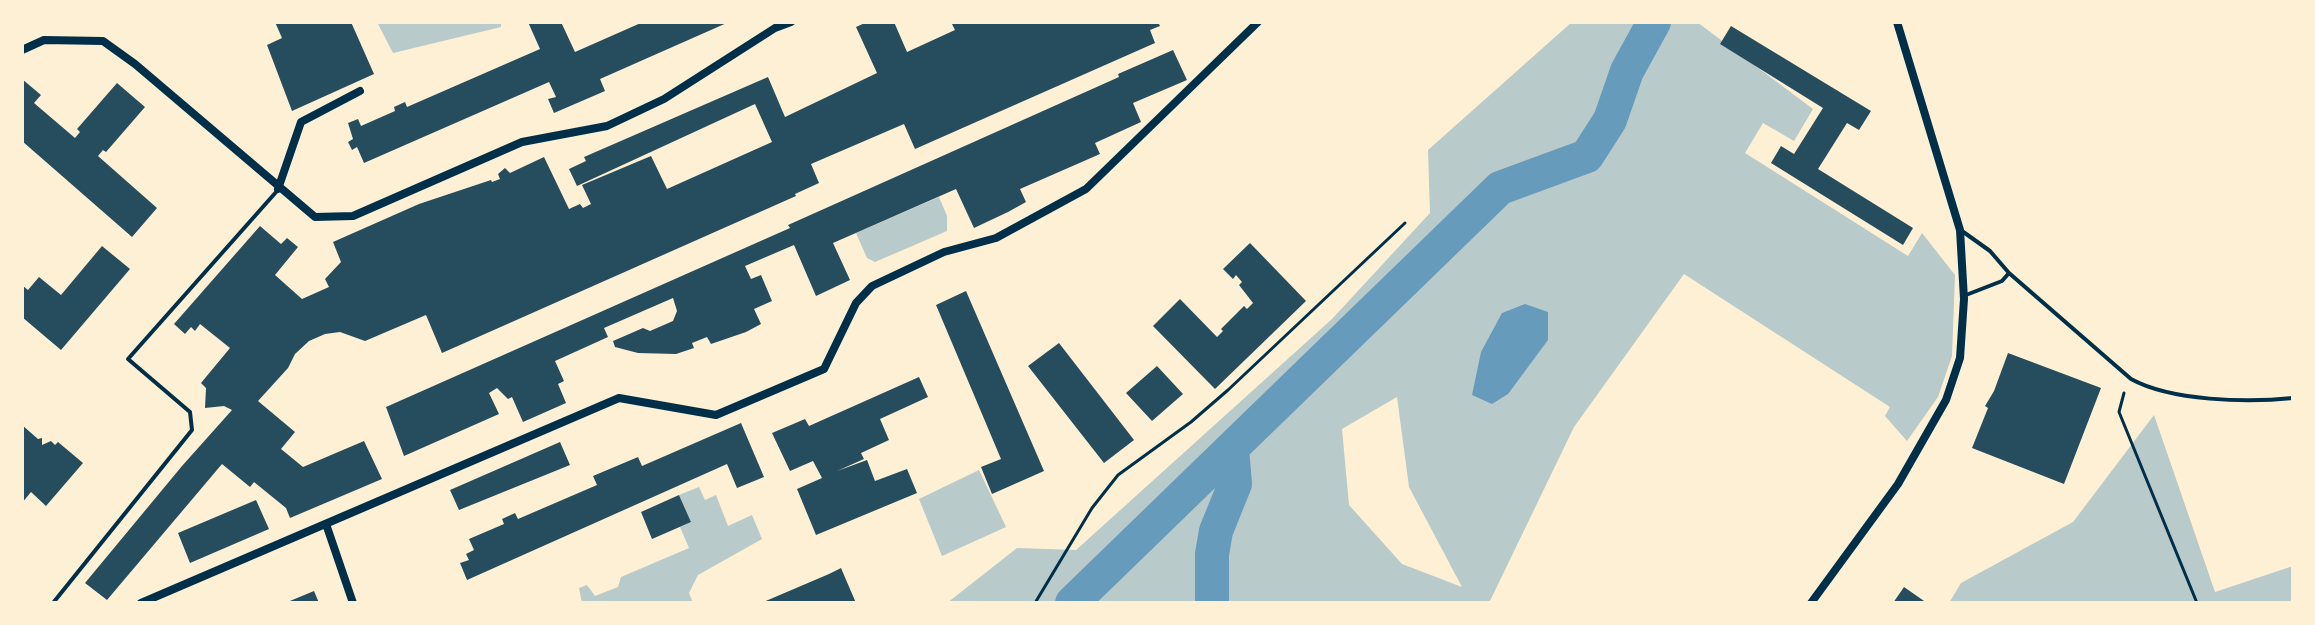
<!DOCTYPE html>
<style>
body{margin:0}
#map{position:relative;width:2315px;height:625px;overflow:hidden;background:#fdf0d5;font-family:"Titillium Web",sans-serif}
canvas{display:block}
.frame{position:absolute;inset:0;border:24px solid #fdf0d5;pointer-events:none}
</style>
<div id="map">
<canvas width="2315" height="625"></canvas>
<div class="frame"></div>
</div>
<script>
const ctx = document.querySelector('canvas').getContext('2d');
ctx.lineJoin = 'round';
function fill(path, color) { ctx.fillStyle = color; ctx.fill(path, 'evenodd'); }
function stroke(path, color, width, dash) { ctx.strokeStyle = color; ctx.lineWidth = width; ctx.lineCap = dash ? 'butt' : 'round'; ctx.setLineDash(dash || []); ctx.stroke(path); }
fill(new Path2D(`
 M377,22H501V27L393,53Z
 M1572,22H1697L1813,109L1794,141L1763,123L1745,153L1908,256L1922,233L1955,275L1952,356L1938,397L1907,441L1885,416L1890,407L1684,274L1574,427L1489,603H947L1017,548L1076,550L1332,319L1430,213L1428,150ZM1397,397L1409,487L1462,587L1402,564L1349,505L1342,429Z
 M939,197L947,216V231L875,262L867,258L856,233Z
 M2154,415L2215,592L2293,566V603H1949L1961,583L2073,522Z
 M979,470L1006,527L942,556L919,499Z
 M699,487L705,500L716,495L728,526L752,515L762,539L698,575L689,593L693,603H582L579,588L587,585L595,596L618,587L621,577L689,548L680,527L691,522L679,495Z`), '#b9caca');
fill(new Path2D(`
 M1525,304L1548,312V340L1508,394L1492,404L1472,395L1481,352L1502,313Z`), '#669bbc');
stroke(new Path2D(`
 M1072,603L1500,188L1587,156L1610,120L1627,71L1654,22
 M1212,603V554L1216,531L1235,484L1232,448`), '#669bbc', 34);
fill(new Path2D(`
 M275,22H351L374,74L292,111L267,45L282,38Z
 M528,22H561L575,52L643,22H729L600,79L605,91L554,113L548,99L556,97L549,82L364,163L357,147L352,150L348,142L353,139L348,123L358,119L361,126L395,111L394,107L405,102L407,107L540,49Z
 M867,22H894L907,52L955,30L951,22H1158L1160,26L1150,30L1155,43L915,149L904,124L811,164L819,183L795,194L796,196L442,353L426,315L365,341L340,332L325,334L309,341L295,354L288,368L258,401L295,432L281,449L303,467L364,441L382,479L290,518L286,508L254,482L250,487L222,464L107,600L85,583L182,466L232,410L224,406L205,408L206,388L201,383L230,348L200,324L195,331L191,327L185,334L174,324L260,226L281,244L287,238L298,247L275,275L302,299L329,287L325,279L341,262L333,242L419,204L491,180L492,182L500,179L498,174L505,168L510,173L544,157L569,209L580,204L583,208L591,204L582,185L651,156L667,189L772,142L755,104L577,186L569,169L586,161L584,157L768,77L785,117L877,73L856,27Z
 M1731,26L1871,111L1859,130L1847,123L1818,169L1913,228L1903,245L1771,163L1781,146L1794,154L1823,108L1720,44Z
 M1173,50L1187,80L1133,103L1141,122L1095,143L1100,154L1020,189L1026,202L1008,212L974,228L956,189L833,243L850,280L816,296L794,245L745,266L751,279L761,275L772,301L754,309L761,324L746,332L711,344L707,337L692,343L694,348L676,354L638,353L615,347L613,341L643,328L650,331L673,321L677,311L673,298L604,328L608,337L555,361L564,381L558,384L566,403L523,422L512,397L508,399L497,388L489,393L499,414L404,456L386,407L790,228L788,225L1119,77L1118,74Z
 M22,79L41,95L34,103L75,138L80,132L77,129L117,83L145,107L106,152L103,150L98,156L157,208L132,237L22,141Z
 M1250,243L1306,301L1215,389L1153,326L1180,299L1217,337L1223,331L1221,329L1244,306L1247,309L1253,303L1239,285L1242,282L1236,275L1233,279L1223,269Z
 M102,246L130,269L61,350L22,317V285L28,290L39,277L61,295Z
 M966,291L1044,471L992,494L981,467L1001,459L936,305Z
 M1059,343L1134,440L1104,463L1028,366Z
 M2008,353L2101,388L2064,484L1972,448L1988,408L1985,406L1994,391Z
 M1157,366L1183,394L1152,421L1126,393Z
 M919,377L928,397L880,419L889,440L861,453L864,459L837,471L867,460L875,481L907,469L917,493L816,535L797,489L822,478L813,461L790,471L772,433L805,419L809,426Z
 M741,423L764,477L737,488L727,464L467,580L460,563L469,560L466,554L474,550L469,539L504,524L502,519L515,513L518,519L597,485L593,476L638,457L642,466Z
 M22,425L38,439L42,438V445L51,441L55,445L58,442L83,463L46,506L31,492L22,503Z
 M560,442L570,465L459,510L450,490Z
 M679,495L691,522L652,539L641,512Z
 M256,500L269,529L190,563L178,533Z
 M841,568L856,603H761L829,574Z
 M1904,587L1927,603H1893Z
 M314,591L319,603H285Z`), '#264d5e');
stroke(new Path2D(`
 M2124,393L2119,412L2197,603
 M1035,603L1092,508L1118,475L1191,422L1228,390L1405,223`), '#003049', 3);
stroke(new Path2D(`
 M1962,231L1990,251L2009,273L2131,379C2171,401 2247,403 2293,398
 M1966,295L2002,281L2009,273
 M53,603L192,430L190,412L128,359L277,191`), '#003049', 4);
stroke(new Path2D(`
 M22,50L44,40L103,41L135,64L315,217L353,216L522,142L607,126L664,99L775,28L791,22
 M278,189L301,122L360,91
 M326,524L353,603
 M141,603L619,398L716,415L824,369L856,303L872,286L944,252L996,238L1086,189L1258,22
 M1811,603L1898,484L1946,400L1960,358L1964,299L1960,230L1897,22`), '#003049', 8);
</script>
